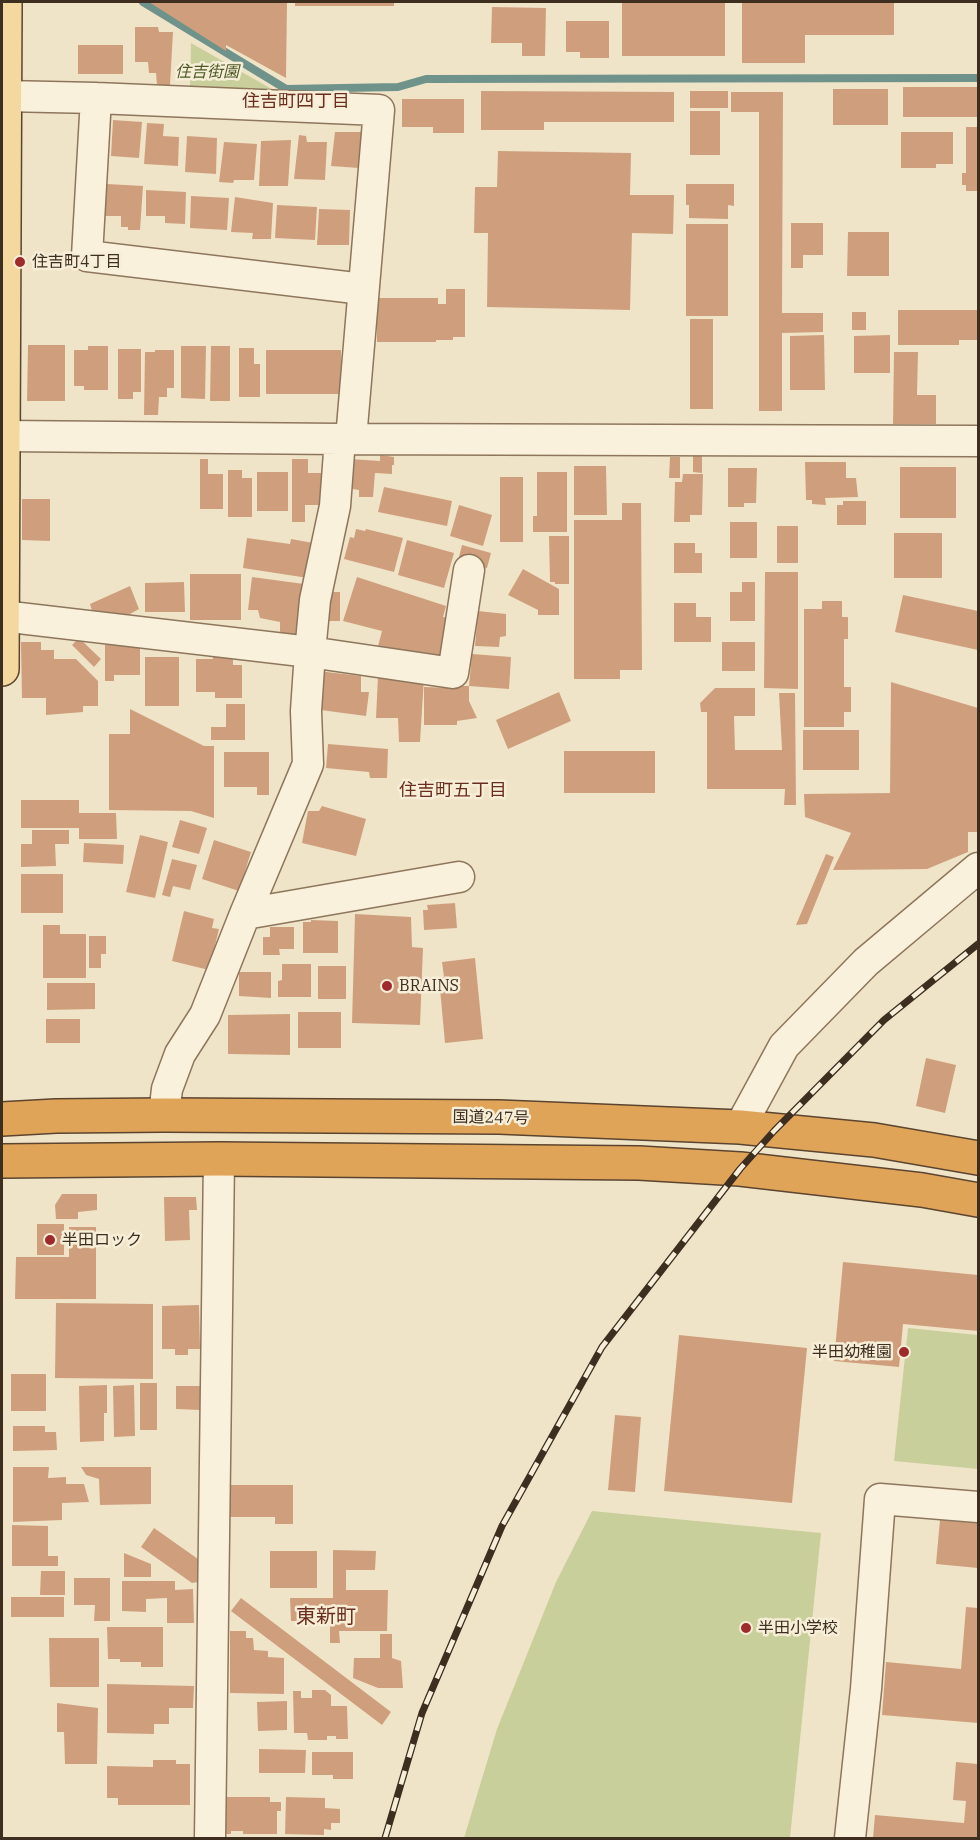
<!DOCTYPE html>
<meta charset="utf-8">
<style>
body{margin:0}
#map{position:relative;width:980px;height:1840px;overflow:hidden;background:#f0e4c8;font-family:"IBM Plex Serif",serif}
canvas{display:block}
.frame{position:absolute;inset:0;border:3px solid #3d2e20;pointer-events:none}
</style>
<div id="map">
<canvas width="980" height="1840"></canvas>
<div class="frame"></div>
</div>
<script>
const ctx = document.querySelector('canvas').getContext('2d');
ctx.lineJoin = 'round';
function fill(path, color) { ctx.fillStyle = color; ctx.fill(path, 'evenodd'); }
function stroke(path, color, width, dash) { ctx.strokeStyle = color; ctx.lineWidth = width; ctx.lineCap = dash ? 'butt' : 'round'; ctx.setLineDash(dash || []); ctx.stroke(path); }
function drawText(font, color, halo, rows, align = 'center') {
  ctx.font = font + ' "IBM Plex Serif","Noto Sans JP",serif'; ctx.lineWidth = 5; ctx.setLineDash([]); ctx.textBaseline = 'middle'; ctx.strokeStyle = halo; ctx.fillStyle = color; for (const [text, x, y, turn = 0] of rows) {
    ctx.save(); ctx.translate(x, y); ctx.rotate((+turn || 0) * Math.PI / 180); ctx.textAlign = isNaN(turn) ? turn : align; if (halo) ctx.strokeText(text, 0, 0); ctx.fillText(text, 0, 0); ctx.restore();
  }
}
fill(new Path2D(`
 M191,43L277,92L190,88Z
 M908,1328L978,1335V1469L894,1461Z
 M592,1511L821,1533L790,1838H464L497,1729L556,1582Z`), '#c9cf9b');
stroke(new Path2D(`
 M143,2L286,89L398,87L426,79L978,78`), '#6f938a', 8);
fill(new Path2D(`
 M149,2H287L286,78L226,45V51Z
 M295,2H394V6H295Z
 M622,2H725V56H622Z
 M742,2H894V35H805V63H742Z
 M492,7L546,8L545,56H522V43H491Z
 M566,21H609V58H580V52H566Z
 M135,27H158L159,32H173L170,85H157L156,73H149L148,62H135Z
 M78,45H123V74H78Z
 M903,87H978V117H903Z
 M833,89H888V125H833Z
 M481,91L674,92V122H544V130H481Z
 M690,91H728V108H690Z
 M731,92H783L782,313H823V332L782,333V411H759V112H731Z
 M402,99H464V133H433V127H402Z
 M690,111H720V155H690Z
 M113,120L142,122L139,158L111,156Z
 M147,123L164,124L163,136L179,137L178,166L144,164Z
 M966,127H978V191H966V185H962V173H966Z
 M335,132H363L359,168L331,166Z
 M901,132H953V164H936V168H901Z
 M299,135L306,136L307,142H327L325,180L294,179Z
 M187,136L217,138L216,174L185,172Z
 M291,140L288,186H259L261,141Z
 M224,142L257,144L254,180H234L233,183L219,182Z
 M498,151L631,153L630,195H674L673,234L632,233L630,310L487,307L488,233H474L475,187H497Z
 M107,184L143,186L140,230H128V227H121V216H104Z
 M686,184H734V206L728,205V219L689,218V205H686Z
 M146,190L186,192L185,224L165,223V216H146Z
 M191,196L229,198L227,230L190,228Z
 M235,197L273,203L271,239H252L253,233L231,232Z
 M277,205L317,207L315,240L275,238Z
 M319,209L350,210L349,245H317Z
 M791,223H823V255H803V268H791Z
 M686,224H728V316H686Z
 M848,232H889V276H847Z
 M446,289H465V337H453V340H436V342H377V298H438V304H446Z
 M898,310H978V340H959V345H898Z
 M852,312H866V330H852Z
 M690,319H713V409H690Z
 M824,335L825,390H790V336Z
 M890,335V373H854V336Z
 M28,345H65V401H27Z
 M88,346H108V390H84V386H74V350H88Z
 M181,346H206L205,399L181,398Z
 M211,346H230V401H210Z
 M239,348H254V364H260V397H239Z
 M118,349H141V392H133V399H118Z
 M155,350H174V388H167V397H159L158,415H144L145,352H155Z
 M266,350H341V394H266Z
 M894,352H918L917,395H936V424H893Z
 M380,455L394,457V465H392V474L375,473L373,497H359V490L346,488L350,459L380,461Z
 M693,456H702V473L693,472Z
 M670,457H680V478H669Z
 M200,459H208V474H223V509H200Z
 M292,459H308V473H321V505H305V522H292Z
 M805,462H846V478H856L858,497L825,498L826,505L812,504V500H806Z
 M574,466H606L607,515H574Z
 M900,467H956V518H900Z
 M728,468H757L756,503H744V507H728Z
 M228,470H242V478H252V517H228Z
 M257,472H288V511H257Z
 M537,472H567V532H533V516H537Z
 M683,474H703L702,515H690V522H674L675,482H682Z
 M500,477H523V542H500Z
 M384,487L452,501L447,526L378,512Z
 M22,499H50V541L22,540Z
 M843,501H866V525H837V505H843Z
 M622,503H641L642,670H620V679H574V520H622Z
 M459,505L492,515L483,546L450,536Z
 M730,522H757V558H730Z
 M777,526H798V563H777Z
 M356,529L365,531L366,529L403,538L394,572L344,559L350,537L354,538Z
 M894,533H942V578H894Z
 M549,536H569V584H555V582H550Z
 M247,538L290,544L291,539L313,543L308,578L243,568Z
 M407,540L454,553L444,588L398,575Z
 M674,543H695V553H702V573H674Z
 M462,545L491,553L487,568L458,561Z
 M523,569L559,589V615H538V610L508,595Z
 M765,572H798V689L764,688Z
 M190,574H241V620H190Z
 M252,577L304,584L295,635H280V622L260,618L258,610H248Z
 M357,577L446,606L443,617L448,618L440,658L377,650L382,631L343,621Z
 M184,582L185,612H145V583Z
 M742,582H755V621H730V592H742Z
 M130,586L139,609L130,614H93L90,604Z
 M327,592H340V621H327Z
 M903,595L978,611V650L895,632Z
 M822,601H842V617H848V639H844V687H851V712H844V727H804V609H822Z
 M674,603H696V617H711V642H674Z
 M478,611L506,614V636L500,637L499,647L475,646Z
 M79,638L101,659L94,667L72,645Z
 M21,642H41V650H54V659H76L98,681V706H83V712L46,715V698H22Z
 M722,642H755V671H722Z
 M105,645H140V675H114V681H105Z
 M472,654L511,657L509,689L469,686Z
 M145,657H179V706H145Z
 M213,657H233V665H242V698H215V692H196V659H213Z
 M318,671L361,676V692H369L366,716L313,709Z
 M378,676L424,678L420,742H399L398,718H376Z
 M891,682L978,708V832H968V852L927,869L833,870L851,833L805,817L804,794L890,793Z
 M452,686H469V701L477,718L457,721V725H424V687L453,688Z
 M715,688H755V716H734L735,750H782L779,693H795L796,805H784L785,789H707V712H701L700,703Z
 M559,692L571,721L508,749L496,720Z
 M226,704H245V740H211V727H226Z
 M130,709L204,746H214V818L191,811L109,810V734H130Z
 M803,730H859V770H803Z
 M328,744L388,749L387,778H370L369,772L326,768Z
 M564,751H655V793H564Z
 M224,752H269V795H257V787H224Z
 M21,800H79V813H116L117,839H79V828H21Z
 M322,806L366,819L356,856L302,843L308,811H319Z
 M180,820L207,828L199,854L172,847Z
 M32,830H69V844H55L56,866L21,867V844H32Z
 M140,835L168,842L155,898L126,892Z
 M214,840L251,852L239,891L202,879Z
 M84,843L124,845L123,864L83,862Z
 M826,854L834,857L807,924L796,925Z
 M172,859L197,865L190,890L173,886L170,897L162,895Z
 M21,874H63V913H21Z
 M455,903L457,928L424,930L423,910H428L427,905Z
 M184,911L214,919L212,928L219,929L209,970L172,961Z
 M355,914L411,917L412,947L423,948L420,1025L352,1023Z
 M311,920L338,921V953H303V922H311Z
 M43,925H60V934H86V978H43Z
 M270,927H294V949H279L280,955H263V937H270Z
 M89,936H106V954H101V968H89Z
 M475,958L483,1039L445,1043L439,978L444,977L442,962Z
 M282,964H311V997H278V981L282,980Z
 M318,966H346V999H318Z
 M239,972H271V998L239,996Z
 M47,983H95V1009L47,1010Z
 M298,1012H341V1048H298Z
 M290,1014V1055L228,1054V1015Z
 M46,1019H80V1043H46Z
 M926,1058L956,1065L945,1113L916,1106Z
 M62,1194H97V1210L78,1212V1219H56L55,1205Z
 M164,1197H196L197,1210H189L190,1240L165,1241Z
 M37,1224H64V1255H37Z
 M69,1227H96V1299H15L16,1257H69Z
 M843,1262L978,1275V1331L903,1324L899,1367L834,1361Z
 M56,1303L153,1304V1379L55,1378Z
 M199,1305L200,1349H188V1355H175V1349H162V1306Z
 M679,1335L807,1348L792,1503L664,1491Z
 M11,1374H46V1411H11Z
 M140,1383H157V1430H140Z
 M107,1385V1413H104V1441L80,1442L79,1386Z
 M134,1385L135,1436L114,1437L113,1386Z
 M176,1386H200V1410L176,1409Z
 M615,1415L641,1417L635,1492L608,1490Z
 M13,1426H45V1432H56L57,1450L13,1451Z
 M13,1467H49L48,1478L66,1477V1484H84L89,1502L62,1503V1520L13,1522Z
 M81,1467H151V1504L100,1505L99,1479L86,1475Z
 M229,1485H293V1524H275V1517H229Z
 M940,1520L978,1523V1568L936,1564Z
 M12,1525L48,1526V1556H58V1566H12Z
 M154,1528L198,1559V1582L192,1583L141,1547Z
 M333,1550L376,1551L375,1570H346V1590H388L387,1631H339L340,1643H330V1621H291L290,1598H333Z
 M270,1551H317V1588H270Z
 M124,1553L151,1564V1577H124Z
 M41,1571H65V1595H40Z
 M74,1578H110V1621H94L95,1605H74Z
 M122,1581H175V1590L193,1589L194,1623H167V1598L146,1599V1612L122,1611Z
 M11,1597H64V1617H11Z
 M241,1598L391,1712L382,1725L231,1611Z
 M966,1607L978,1608V1723L882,1715L886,1662L961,1669Z
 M107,1627H163V1667H141V1662H120V1659H108Z
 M230,1631H246V1638H253L254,1650L268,1651V1657L284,1658V1694L230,1693Z
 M380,1634H392V1658L401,1661L403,1688H378L353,1678L354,1658H380Z
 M49,1638H99V1687H50Z
 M107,1684L194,1686L193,1708H169V1724H154V1734L107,1733Z
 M312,1690H325L331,1695V1706H347L348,1739H336V1736H327V1740H308L307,1733H294L293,1691H301V1698H312Z
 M287,1701V1730L258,1731L257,1702Z
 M57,1703L98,1708L97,1764H65L64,1732H57Z
 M259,1749L306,1750L305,1773H259Z
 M312,1752H353V1779H333V1775H312Z
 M153,1760H176V1764H190V1805H118V1798H107V1766L153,1767Z
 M956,1762L978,1764V1838H873L875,1815L964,1823L966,1801L953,1800Z
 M225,1797H270V1802H281V1811H277V1834H243V1831H231V1834H225Z
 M286,1797L325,1798V1808L340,1809V1823H331V1830L324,1829V1835L285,1834Z`), '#cf9f7d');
const minor = new Path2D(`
 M4,96L96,98L379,110L351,439
 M96,98L87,256L363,289
 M4,436L340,439L978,441
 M2,616L310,652L453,673L469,570
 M245,914L459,877
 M164,1115L167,1089L180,1054L205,1015L245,914L308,764L306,711L310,652L315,600L335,506L340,439
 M740,1127L784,1046L866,962L978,868
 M210,1838L219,1159
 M850,1838L866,1689L880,1499L978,1507`);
const major = new Path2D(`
 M2,669L5,2`);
const highway = new Path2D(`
 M2,1119L56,1116L164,1115L499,1117L740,1127L874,1140L978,1158
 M2,1161L219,1159L639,1163L740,1169L922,1190L978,1200`);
stroke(minor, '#8d765c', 33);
stroke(major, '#5b4430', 36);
stroke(highway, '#5b4430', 36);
stroke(new Path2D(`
 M35,255L60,258`), '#8d765c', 4, [4.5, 3]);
stroke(minor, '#faf1dc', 30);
stroke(major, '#f3d9a0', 33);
stroke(highway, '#e0a458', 33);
const rail = new Path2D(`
 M385,1838L422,1713L502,1526L602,1347L740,1169L774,1131L884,1020L978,944`);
stroke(rail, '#3d2e20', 7);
stroke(rail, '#f7eed8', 4.5, [14]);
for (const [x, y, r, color] of [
 [20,262,6,"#9e2a2b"],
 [387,986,6,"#9e2a2b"],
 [50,1240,6,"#9e2a2b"],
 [904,1352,6,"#9e2a2b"],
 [746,1628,6,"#9e2a2b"]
]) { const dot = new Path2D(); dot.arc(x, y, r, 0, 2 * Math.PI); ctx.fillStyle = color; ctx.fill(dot); stroke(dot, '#f7eed8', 2); }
drawText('italic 16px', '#4d5a26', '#f7eed8', [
 ["住吉街園",207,72]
]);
drawText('16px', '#3d2e20', '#f7eed8', [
 ["住吉町4丁目",32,262],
 ["BRAINS",399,986],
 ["半田ロック",62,1240],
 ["半田幼稚園",892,1352,"right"],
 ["半田小学校",758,1628]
], 'left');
drawText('16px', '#3d2e20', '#f7eed8', [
 ["国道247号",491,1118,1]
]);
drawText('18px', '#6b2e1e', '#f7eed8', [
 ["住吉町四丁目",296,102],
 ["住吉町五丁目",453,791]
]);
drawText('20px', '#6b2e1e', '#f7eed8', [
 ["東新町",326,1617]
]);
</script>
